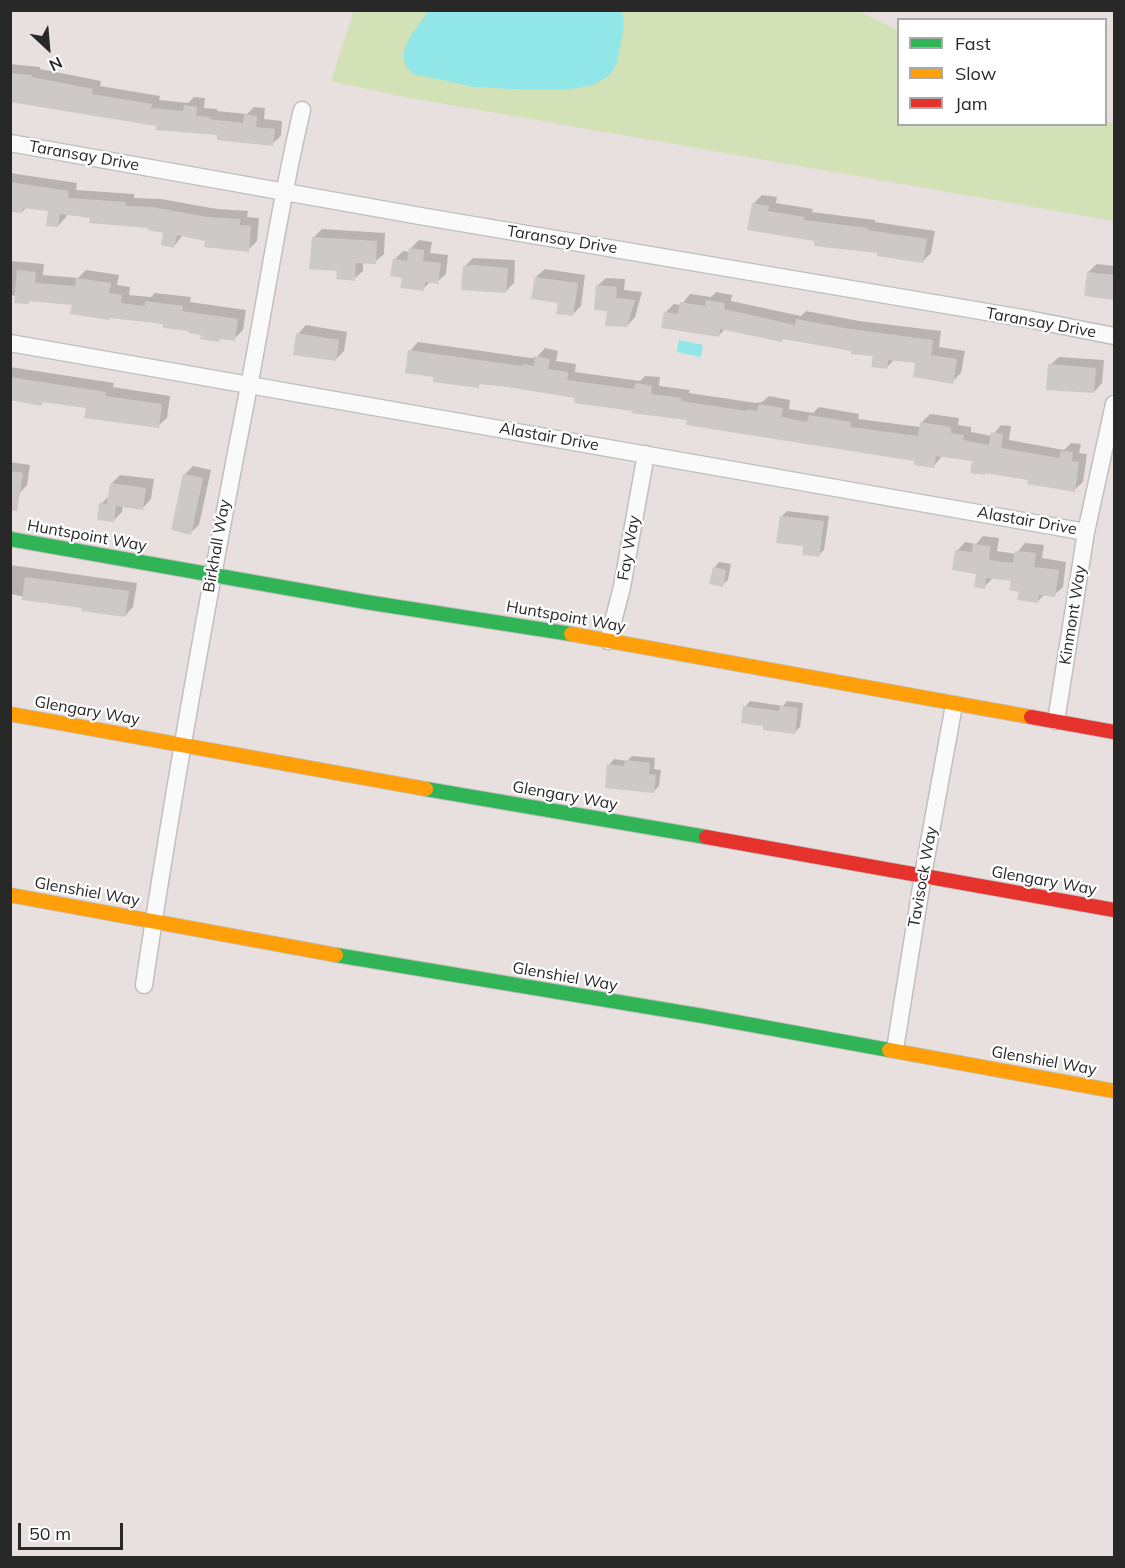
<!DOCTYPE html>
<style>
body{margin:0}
#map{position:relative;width:1125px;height:1568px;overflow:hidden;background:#e7e0de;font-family:Mulish,sans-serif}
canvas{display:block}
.frame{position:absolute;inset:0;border:12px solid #282828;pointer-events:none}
.legend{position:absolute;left:897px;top:18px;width:210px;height:108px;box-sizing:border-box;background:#fff;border:2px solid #a9a9a9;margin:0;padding:8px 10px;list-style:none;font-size:18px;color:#282828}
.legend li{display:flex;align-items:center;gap:12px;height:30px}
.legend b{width:30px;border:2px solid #a9a9a9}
.north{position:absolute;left:18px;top:18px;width:60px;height:60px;-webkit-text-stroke:4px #fff;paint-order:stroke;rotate:154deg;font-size:16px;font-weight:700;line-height:24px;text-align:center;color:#282828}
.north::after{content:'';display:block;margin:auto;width:21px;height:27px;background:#282828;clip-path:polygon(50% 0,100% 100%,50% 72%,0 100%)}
.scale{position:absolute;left:18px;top:1523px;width:105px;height:27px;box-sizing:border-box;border:3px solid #282828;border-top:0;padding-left:8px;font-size:18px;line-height:21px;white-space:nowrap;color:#282828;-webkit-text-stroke:4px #fff;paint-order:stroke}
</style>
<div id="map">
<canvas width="1125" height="1568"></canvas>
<div class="frame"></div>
<ul class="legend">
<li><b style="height:8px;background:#30b455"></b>Fast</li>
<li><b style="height:8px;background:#ff9f0a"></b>Slow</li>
<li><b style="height:8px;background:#e5322d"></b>Jam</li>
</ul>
<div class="north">N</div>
<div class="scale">50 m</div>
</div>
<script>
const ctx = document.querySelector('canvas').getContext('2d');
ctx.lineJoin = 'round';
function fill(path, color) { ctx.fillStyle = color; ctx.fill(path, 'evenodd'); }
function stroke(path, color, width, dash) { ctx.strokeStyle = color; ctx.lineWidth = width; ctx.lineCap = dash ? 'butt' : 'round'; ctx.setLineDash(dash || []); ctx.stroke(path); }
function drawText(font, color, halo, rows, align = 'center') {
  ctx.font = font + ' Mulish,sans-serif'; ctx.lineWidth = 4.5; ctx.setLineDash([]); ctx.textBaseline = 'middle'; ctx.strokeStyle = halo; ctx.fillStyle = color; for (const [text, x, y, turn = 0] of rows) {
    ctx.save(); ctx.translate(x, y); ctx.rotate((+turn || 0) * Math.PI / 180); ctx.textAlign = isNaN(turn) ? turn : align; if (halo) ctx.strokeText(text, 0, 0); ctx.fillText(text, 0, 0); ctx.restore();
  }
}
fill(new Path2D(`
 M354,11H858L898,30V124H1106V120L1114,125V221L399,96L331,81Z`), '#d2e1b6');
fill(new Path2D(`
 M622,11L624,25L617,63L610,75L593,85L565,90L507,89L474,87L414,74C389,56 417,28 429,11Z
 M679,340L703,345L701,357L677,352Z`), '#91e6e8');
fill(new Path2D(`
 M10,64L40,67V69L101,81L100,86L160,96L159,100L188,103L194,97L205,98L204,108L217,109V111L247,114L254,107L265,108L264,119L282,121L281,136L272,144L10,100Z
 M10,173L77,183L76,190L134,194V198L161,199L217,209L248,211L247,217L259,218L257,241L248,250L183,235L174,246L165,232L150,227L67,213L66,217L58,226L50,210L27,207L22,212L10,210Z
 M762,195L777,197L776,203L813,209L812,212L875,220V222L935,231L931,253L923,261L816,240L753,204Z
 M322,229L385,233L384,254L375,262H363V271L354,279L338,270L313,238Z
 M419,240L432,242L430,253L448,255L446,274L437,282L431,281L423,289L404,277L394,260L403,251L410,252V249Z
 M473,258L515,260L514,283L505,292L465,266Z
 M10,261L44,264L43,275L78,278L86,270L119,275L117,285L130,287L129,295L151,297L155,293L191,297L190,302L246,310L243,330L234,339L203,334L74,303L31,299L28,303L16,296L10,295Z
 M1097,264L1114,266V298L1085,295L1088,272Z
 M545,269L585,275L581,306L572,315L536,277Z
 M606,278L625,279L624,290L642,292L635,317L627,326L608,310L597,286Z
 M716,292L732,295L731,301L801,316L806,311L859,321L941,331L939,347L965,351L961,373L952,382L917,362L895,359L886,368L874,355L853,350L726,328L718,336L665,313L674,304L681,305L690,294L711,297Z
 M306,325L347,332L344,351L335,360L298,334Z
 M418,342L531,358L537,357L545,348L558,351L556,361L576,364L575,372L640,381L645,376L660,377L659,386L690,390L689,393L756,403L762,402L769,396L790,400L789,409L813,413L819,407L859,414L858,419L920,427L921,423L930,414L959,418L958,425L971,427V432L992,436L1001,425L1011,426L1009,440L1064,450L1071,443L1081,444L1079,453L1087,454L1083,482L1074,490L1030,478L974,460L942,456L934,466L916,459L633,410L577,397L481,383L478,386L435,376L410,351Z
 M1059,357L1104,360L1102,383L1094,392L1050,365Z
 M10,367L114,383L113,387L170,396L167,418L158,426L88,407L44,401L41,404L10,399Z
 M10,462L30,465L27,485L19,494L10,493Z
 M193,466L211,470L199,525L190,533L185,474Z
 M120,475L154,479L151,499L143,508L123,505L122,512L114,520L101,504L110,495L111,484Z
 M787,511L829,516L824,550L819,555L804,545L781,517Z
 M983,536L999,538L997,551L1016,554L1025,543L1044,545L1042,558L1066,562L1063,587L1054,595L1045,594L1038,601L1020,590L1012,580L993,578L984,587L977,572L957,551L965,542L976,544Z
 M719,562L731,564L728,580L722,585L714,568Z
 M10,565L137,583L133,607L125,616L10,594Z
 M750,701L783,706L787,701L803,703L800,727L794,733L765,725L745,707Z
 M632,756L655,758L654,769L661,770L659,786L653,792L609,765L614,759L627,761Z`), '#0003');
fill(new Path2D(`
 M10,73L32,75V77L93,89L92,94L152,104L151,108L183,111L184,105L197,107L196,116L210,117L209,119L243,123L244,114L257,116L256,127L275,129L273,146L217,140V135L156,130V126L10,102Z
 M10,182L69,191L68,198L126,202V206L152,207L207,217L240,219V225L251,226L249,252L204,247L205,241L177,235L174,248L161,245L163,233L147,230L148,228L89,223L90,218L60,214L58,227L46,226L48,211L23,208L22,213L10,212Z
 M752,203L769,206L768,211L805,217L804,220L868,228L867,230L927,239L923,263L877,256V253L814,246V241L747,230Z
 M312,237L377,241L376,264L356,263L355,281L336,279L337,271L309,269Z
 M409,248L424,250L423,261L441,263L438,284L425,282L424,291L400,288L402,278L390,276L393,259L407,261Z
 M474,265L508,268L506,293L461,290L463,266Z
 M17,270L36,272L35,283L75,286L76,278L111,283L109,293L122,295L121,303L145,306V301L183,306L182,311L238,319L235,341L220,339L219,342L200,339L201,335L189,333V331L163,328V324L110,318V320L70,314L72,305L28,301V304L14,303Z
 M1087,272L1114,275V300L1084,296Z
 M535,277L578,283L573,316L556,314L558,303L531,299Z
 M596,285L617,287L616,298L635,300L627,327L605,326L607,311L594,310Z
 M706,300L725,303L724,309L795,325L796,319L850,329L933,340L931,355L957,359L953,384L913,377L915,363L888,360L887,369L871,367L873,356L851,354V351L783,339L782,342L720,329L719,337L661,328L664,312L678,314L680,302L705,306Z
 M296,333L339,340L336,361L293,355Z
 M408,350L522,366L523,364L534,366L535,356L550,359L548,369L568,372L567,380L634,389L635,383L652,386L651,394L682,398L681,401L747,411V409L757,411L759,404L783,408L781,417L807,422L809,415L851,422L850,427L918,436L920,422L951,427V433L964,435L963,440L989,445L991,432L1003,434L1001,448L1059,458L1061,451L1073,452L1072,461L1079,462L1075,492L1027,484L1028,480L985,473V475L970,473L972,461L936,456L934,468L914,465V461L686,425L687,420L631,413L632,411L574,403L575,398L508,387L479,384V388L433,382V377L405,373Z
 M1048,364L1096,368L1094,393L1046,390Z
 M10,377L106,392L105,396L162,404L159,428L84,418L86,408L42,402V406L10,400Z
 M10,471L23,473L17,511L10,510Z
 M183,474L203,478L191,535L171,530Z
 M110,483L146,488L143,510L116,506L114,522L97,520L99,503L107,504Z
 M780,516L824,521L819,557L802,555L803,546L776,543Z
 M973,544L991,546L989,560L1013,563L1015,551L1036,553L1034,567L1059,570L1055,597L1039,595L1038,603L1017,600L1019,592L1009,590L1011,581L986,578L985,589L974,587L976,574L952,570L955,550L972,552Z
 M713,567L726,570L723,587L709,584Z
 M25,577L129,591L125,617L81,611L82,608L22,600Z
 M743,706L779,711L780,706L798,708L795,734L763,730V726L741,723Z
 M625,760L650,763L649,774L656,775L654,793L605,788L607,764L624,766Z`), '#cdc9c7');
const street = new Path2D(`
 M10,143L420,216L1028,319L1114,336
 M10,343L1086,532
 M608,641L622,587L646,454
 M1056,721L1086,532L1114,404
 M144,985C174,784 210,585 249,386C267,294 280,201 302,110
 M895,1049L923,875L954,705`);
const fast = new Path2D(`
 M10,539L366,602L571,634
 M426,789L706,837
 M336,955L703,1016L889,1050`);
const slow = new Path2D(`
 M571,634L1031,717
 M10,714L426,789
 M10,895L336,955
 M889,1050L1114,1091`);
const jam = new Path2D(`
 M1031,717L1114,732
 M706,837L1114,910`);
stroke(street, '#c0bfbf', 19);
stroke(fast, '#c0bfbf', 16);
stroke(slow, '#c0bfbf', 16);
stroke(jam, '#c0bfbf', 16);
stroke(street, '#fbfafa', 16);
stroke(fast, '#30b455', 14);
stroke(slow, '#ff9f0a', 14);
stroke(jam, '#e5322d', 14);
drawText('16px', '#282828', '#fff', [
 ["Taransay Drive",84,156,10],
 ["Taransay Drive",562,240,9],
 ["Taransay Drive",1041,323,10],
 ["Alastair Drive",549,437,10],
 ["Alastair Drive",1027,521,10],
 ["Huntspoint Way",87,536,10],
 ["Birkhall Way",217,546,-80],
 ["Fay Way",629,548,-80],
 ["Kinmont Way",1073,615,-81],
 ["Huntspoint Way",566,617,10],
 ["Glengary Way",87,711,10],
 ["Glengary Way",565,796,10],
 ["Tavisock Way",923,877,-80],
 ["Glengary Way",1044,881,10],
 ["Glenshiel Way",87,892,10],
 ["Glenshiel Way",565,977,10],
 ["Glenshiel Way",1044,1061,10]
]);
</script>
